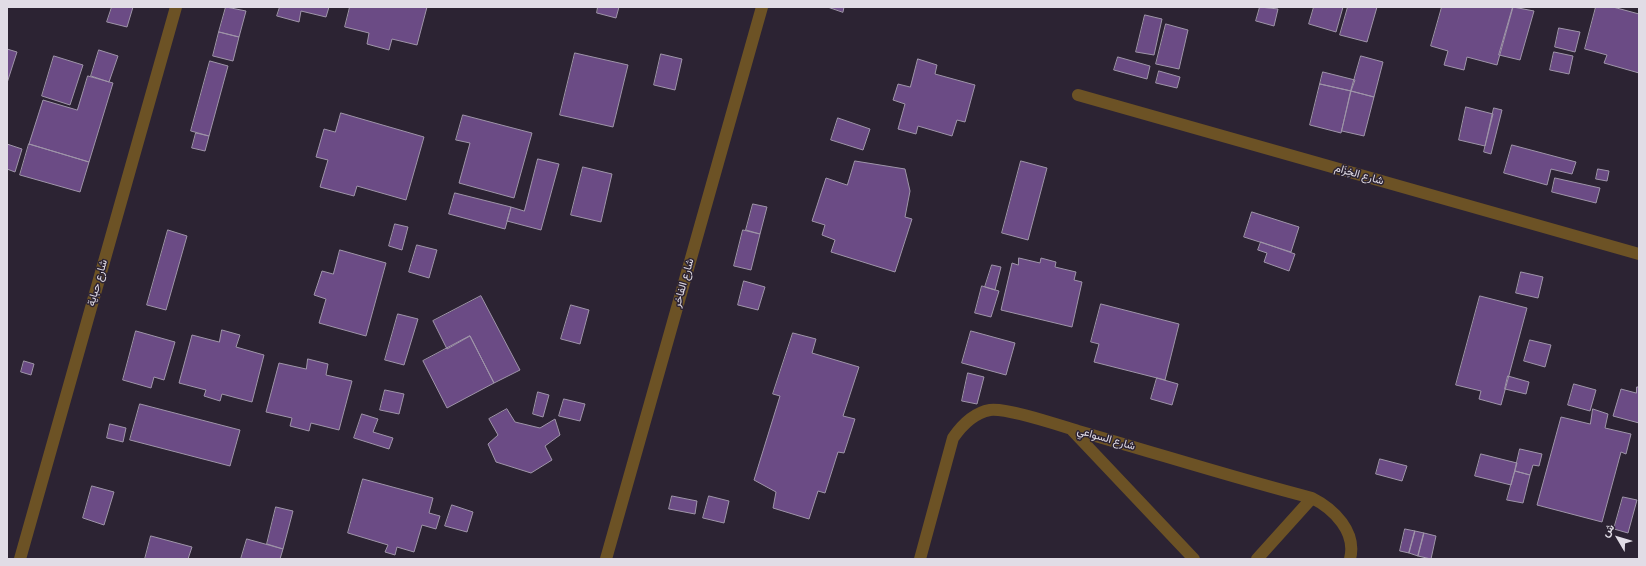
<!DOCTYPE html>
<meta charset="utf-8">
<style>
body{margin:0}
#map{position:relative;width:1646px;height:566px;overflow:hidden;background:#2c2333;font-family:"Roboto Condensed",Vazirmatn,sans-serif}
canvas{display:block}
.frame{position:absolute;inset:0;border:8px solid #e1dce6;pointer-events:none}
.north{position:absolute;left:1598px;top:518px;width:40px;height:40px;-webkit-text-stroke:3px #2c2333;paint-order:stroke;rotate:308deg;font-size:11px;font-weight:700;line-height:16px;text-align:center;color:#e1dce6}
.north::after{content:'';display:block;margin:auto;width:14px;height:18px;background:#e1dce6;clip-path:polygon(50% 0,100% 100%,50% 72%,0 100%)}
</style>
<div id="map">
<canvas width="1646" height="566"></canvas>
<div class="frame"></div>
<div class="north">ش</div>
</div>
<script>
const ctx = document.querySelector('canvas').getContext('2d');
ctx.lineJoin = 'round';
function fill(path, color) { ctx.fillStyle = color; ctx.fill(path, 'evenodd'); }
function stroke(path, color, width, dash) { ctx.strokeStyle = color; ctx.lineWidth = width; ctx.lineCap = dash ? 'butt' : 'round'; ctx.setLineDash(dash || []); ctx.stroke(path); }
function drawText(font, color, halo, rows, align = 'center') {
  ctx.font = font + ' "Roboto Condensed",Vazirmatn,sans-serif'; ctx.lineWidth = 3; ctx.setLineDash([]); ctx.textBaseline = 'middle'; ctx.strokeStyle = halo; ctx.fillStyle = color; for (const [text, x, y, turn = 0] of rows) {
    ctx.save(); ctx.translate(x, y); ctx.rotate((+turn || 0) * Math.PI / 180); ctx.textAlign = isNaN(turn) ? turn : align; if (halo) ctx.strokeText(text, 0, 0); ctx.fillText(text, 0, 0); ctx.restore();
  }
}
const building = new Path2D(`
 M112,7H133L127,27L107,22Z
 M226,7L246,11L239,37L219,32Z
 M280,7H329L326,17L301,11L299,22L277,16Z
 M350,7H427L417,45L392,39L389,50L367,44L369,33L345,27Z
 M598,7H619L616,18L597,13Z
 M828,7H844L843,12Z
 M1260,7L1278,9L1274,26L1256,21Z
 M1314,7H1343L1336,32L1309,24Z
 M1348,7H1377L1367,42L1340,35Z
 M1442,7H1513L1497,65L1467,57L1464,70L1444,65L1448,51L1431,46Z
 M1513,7L1534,11L1520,60L1499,55Z
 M1596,7H1613L1639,14V73L1604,63L1607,55L1585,49Z
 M1145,15L1162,19L1154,55L1136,52Z
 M1166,24L1188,30L1179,69L1156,64Z
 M1559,28L1580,32L1575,52L1555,47Z
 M219,32L239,37L233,61L213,56Z
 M7,49L17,52L7,83Z
 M99,50L118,56L109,82L91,76Z
 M1554,52L1573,56L1569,74L1550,70Z
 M575,53L628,65L613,127L560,115Z
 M661,54L682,59L675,90L654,85Z
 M54,56L83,65L70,105L42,96Z
 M1361,56L1383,62L1374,97L1351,91Z
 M1118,57L1150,66L1147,79L1114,70Z
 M918,59L937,65L935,74L975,85L965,122L957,120L952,136L918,126L916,134L898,129L905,104L893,100L898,84L910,87Z
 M210,61L228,66L209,136L191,131Z
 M1159,71L1180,77L1177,88L1156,83Z
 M1323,72L1355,80L1351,91L1320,84Z
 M88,76L113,83L89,162L29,144L43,100L77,110Z
 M1320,84L1351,91L1341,133L1310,125Z
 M1351,91L1374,97L1364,136L1342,131Z
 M1466,107L1493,114L1485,146L1459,140Z
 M1494,108L1502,110L1491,154L1484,152Z
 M341,113L424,137L406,200L357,186L354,196L320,187L328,160L316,157L324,129L335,132Z
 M463,115L532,133L514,198L459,183L470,143L456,140Z
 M838,118L870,129L863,150L831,140Z
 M196,133L209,136L205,151L192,148Z
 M7,144L22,149L15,172L7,169Z
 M29,144L89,162L80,192L20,175Z
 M1512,145L1576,162L1572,174L1551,169L1547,185L1504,173Z
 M538,159L559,164L541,230L507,221L511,207L524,211Z
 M855,161L905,169L910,191L905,217L912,219L895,272L831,252L835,240L822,235L825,225L812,221L826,178L847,185Z
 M1021,161L1047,168L1028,240L1002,233Z
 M583,167L612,174L601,222L571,215Z
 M1598,169L1609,171L1607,181L1596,179Z
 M1555,178L1600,188L1596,203L1552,192Z
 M455,193L511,207L505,229L449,214Z
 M753,204L767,207L760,234L746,230Z
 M1252,212L1299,227L1291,252L1244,237Z
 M395,224L408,227L402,250L389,246Z
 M168,230L187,236L166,310L147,305Z
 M743,230L760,234L751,270L734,266Z
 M1261,242L1295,254L1289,271L1264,262L1267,253L1258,250Z
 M417,245L437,250L429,278L409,272Z
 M340,250L386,263L366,336L319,323L326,299L314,295L322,271L333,274Z
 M1019,258L1040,263L1041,258L1056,262L1055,267L1076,272L1074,280L1082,282L1072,327L1001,310L1012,263L1018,265Z
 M992,265L1001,267L995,290L985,287Z
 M1521,272L1543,277L1538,298L1516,293Z
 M744,281L765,287L758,310L738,305Z
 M982,286L999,291L991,317L975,313Z
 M481,296L520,370L494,383L470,336L447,349L433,321Z
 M1480,296L1527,308L1501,405L1479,399L1481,391L1456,385Z
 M1101,304L1179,324L1165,380L1094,362L1099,344L1091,342Z
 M571,305L589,310L580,344L561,339Z
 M398,314L418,319L404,365L385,360Z
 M222,330L240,335L236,347L264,355L252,402L222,394L220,401L204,396L206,390L179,383L192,335L219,342Z
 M136,331L175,342L164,380L154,377L151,388L123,380Z
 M971,331L1015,343L1006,375L962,363Z
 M793,333L816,339L812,353L859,367L843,416L855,419L844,453L838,452L825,493L818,491L809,519L773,508L776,492L754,480L780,396L773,394Z
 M470,336L494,383L447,408L423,361Z
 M1530,340L1551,345L1545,367L1524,361Z
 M308,359L328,364L326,375L352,381L339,430L311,423L309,431L290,426L292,418L266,412L279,363L306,369Z
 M24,361L34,364L31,375L21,372Z
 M968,373L984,377L977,404L962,401Z
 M1508,376L1529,382L1526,394L1505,389Z
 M1157,378L1178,384L1172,405L1151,399Z
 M1574,384L1596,390L1590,411L1568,405Z
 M1637,387H1639V423L1613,416L1621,389L1636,393Z
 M385,390L404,394L399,414L380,410Z
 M538,392L549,395L543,417L533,414Z
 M564,399L585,404L580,421L559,416Z
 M140,404L240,430L230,466L130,440Z
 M507,409L515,422L540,428L555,419L560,435L545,446L552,460L531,473L496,462L488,444L498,435L489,419Z
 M1593,409L1608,414L1605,428L1631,434L1626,454L1621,452L1602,522L1537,505L1561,417L1590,424Z
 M362,414L378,419L373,432L393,438L389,449L354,438Z
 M110,424L126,428L123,442L107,438Z
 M1520,449L1542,454L1539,466L1533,465L1530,475L1515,471Z
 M1481,454L1517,463L1511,485L1475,476Z
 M1380,459L1407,466L1402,481L1376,474Z
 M1515,471L1530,475L1523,503L1507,500Z
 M363,479L433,498L429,513L440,516L436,529L422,525L414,552L397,547L395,555L385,552L388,545L348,533Z
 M92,486L114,492L104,525L83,518Z
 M672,496L697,501L695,514L669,509Z
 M709,496L729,501L724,523L703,518Z
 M1623,497L1637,500L1628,533L1614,529Z
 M452,505L473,512L467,532L445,526Z
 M276,507L293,511L283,549L267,544Z
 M1405,529L1415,531L1409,553L1400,551Z
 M1415,531L1424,533L1418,556L1409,553Z
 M1424,533L1436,536L1431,559L1418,556Z
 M151,536L192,547L188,559H145Z
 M247,539L283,549L280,559H241Z`);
fill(building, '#6b4b85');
stroke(building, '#9f95a9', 1);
stroke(new Path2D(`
 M1078,95L1639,254
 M1071,429L1194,559
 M20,559L176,7
 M606,559L762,7
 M920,559L953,438C962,425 973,413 990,410C1009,408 1058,425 1078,431C1156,453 1234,478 1312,498C1334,509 1357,532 1350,559
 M1257,559L1312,498`), '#6c5225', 12);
drawText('11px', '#e1dce6', '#2c2333', [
 ["شارع الخِزَام",1359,175,16],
 ["شارع حباية",98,283,-74],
 ["شارع الفاخر",684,283,-74],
 ["شارع السواعي",1106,439,16]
]);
</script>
